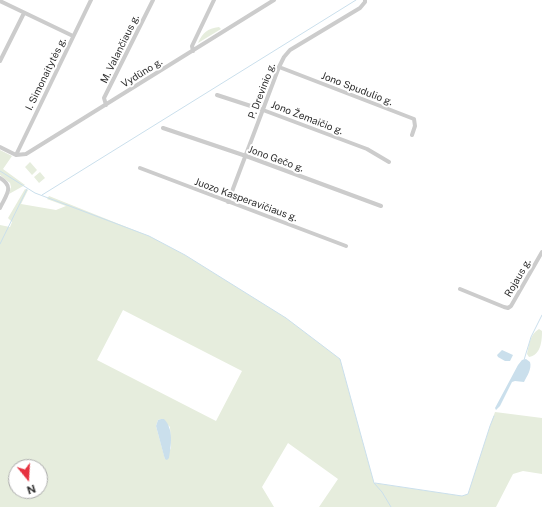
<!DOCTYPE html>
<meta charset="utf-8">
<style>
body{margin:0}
#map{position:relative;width:542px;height:507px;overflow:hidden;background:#fff;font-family:"Public Sans",sans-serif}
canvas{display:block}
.north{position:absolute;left:8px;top:459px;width:40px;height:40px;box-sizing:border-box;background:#fff;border:1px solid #acacac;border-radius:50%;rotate:162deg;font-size:11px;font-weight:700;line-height:16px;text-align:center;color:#2f2f2f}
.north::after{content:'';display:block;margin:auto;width:14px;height:18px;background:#e63240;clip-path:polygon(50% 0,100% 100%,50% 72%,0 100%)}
</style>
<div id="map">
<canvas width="542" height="507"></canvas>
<div class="north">N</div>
</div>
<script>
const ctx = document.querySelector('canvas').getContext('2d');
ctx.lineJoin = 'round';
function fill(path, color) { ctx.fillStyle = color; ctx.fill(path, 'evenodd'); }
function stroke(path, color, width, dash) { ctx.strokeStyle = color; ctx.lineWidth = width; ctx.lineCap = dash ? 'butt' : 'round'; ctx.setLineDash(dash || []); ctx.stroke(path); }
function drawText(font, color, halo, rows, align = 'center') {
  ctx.font = font + ' "Public Sans",sans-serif'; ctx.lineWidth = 4; ctx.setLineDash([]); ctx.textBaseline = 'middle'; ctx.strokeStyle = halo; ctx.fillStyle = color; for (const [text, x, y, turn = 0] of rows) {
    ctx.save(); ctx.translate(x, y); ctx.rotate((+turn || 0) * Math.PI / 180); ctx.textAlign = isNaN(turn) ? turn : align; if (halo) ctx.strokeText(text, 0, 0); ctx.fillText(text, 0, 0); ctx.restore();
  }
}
fill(new Path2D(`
 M219,27L221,29L198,43C203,32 207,29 219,27Z
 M0,150L12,156L3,169L25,185L9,194L11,187L10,183L0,175Z
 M30,162L37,170L32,175L25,167Z
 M40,172L45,178L39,183L34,177Z
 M25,189L28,190L21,204L56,210L66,206L47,199L49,196L149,236L185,255L286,318L340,359L374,483L462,496L468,494L490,426L495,412L542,418V474L523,471L513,474L496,507H319L338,479L288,443L262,487L274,507H0V225L10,227L12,222L8,218ZM123,310L242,371L216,421L97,360ZM161,419L170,427L171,448L165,459L156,426L158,420ZM16,467H40V491H16Z
 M539,329L542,331C542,341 541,355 529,357L527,354C529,345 530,334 539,329Z`), '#e6eddd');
fill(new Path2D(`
 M502,350L513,355L510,361H505L498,357L497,355Z
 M526,359L530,362C532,369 527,376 524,382L515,381L512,382L500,406L496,410L495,408L518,365L522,360Z
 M161,419H164C174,429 171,446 169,458L167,460L165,459L164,456L156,426L158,420Z`), '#cadfec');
stroke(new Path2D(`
 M0,171L35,193L149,236L185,255L286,318L340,359L374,483L382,492L391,507
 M42,195L356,0
 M0,244L27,189
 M524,360L531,337L542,315
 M375,483L462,496L468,494L490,426L494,416`), '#cadfec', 1);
stroke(new Path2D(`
 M0,1L73,36
 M193,51L192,46L214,0
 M0,61L24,13
 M279,67L414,119L415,126L412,135
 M217,95L263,110L367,149L389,162
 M106,105L104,98L153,0
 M163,128L246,156L381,206
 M0,147L16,155L26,154L274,0
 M16,155L91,0
 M140,168L346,246
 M0,178C15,187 6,195 0,208
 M228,202L279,67L284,57L290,50L360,8L365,2V0
 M460,289L504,307L508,308L511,306L542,252`), '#ccc', 4);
drawText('10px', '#2f2f2f', '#fff', [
 ["M. Valančiaus g.",120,49,-64],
 ["Vydūno g.",142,73,-32],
 ["I. Simonaitytės g.",46,74,-64],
 ["Jono Spudulio g.",357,89,21],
 ["P. Drevinio g.",262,91,-69],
 ["Jono Žemaičio g.",307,118,21],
 ["Jono Gečo g.",276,159,20],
 ["Juozo Kasperavičiaus g.",246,200,20],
 ["Rojaus g.",518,278,-60]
]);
</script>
